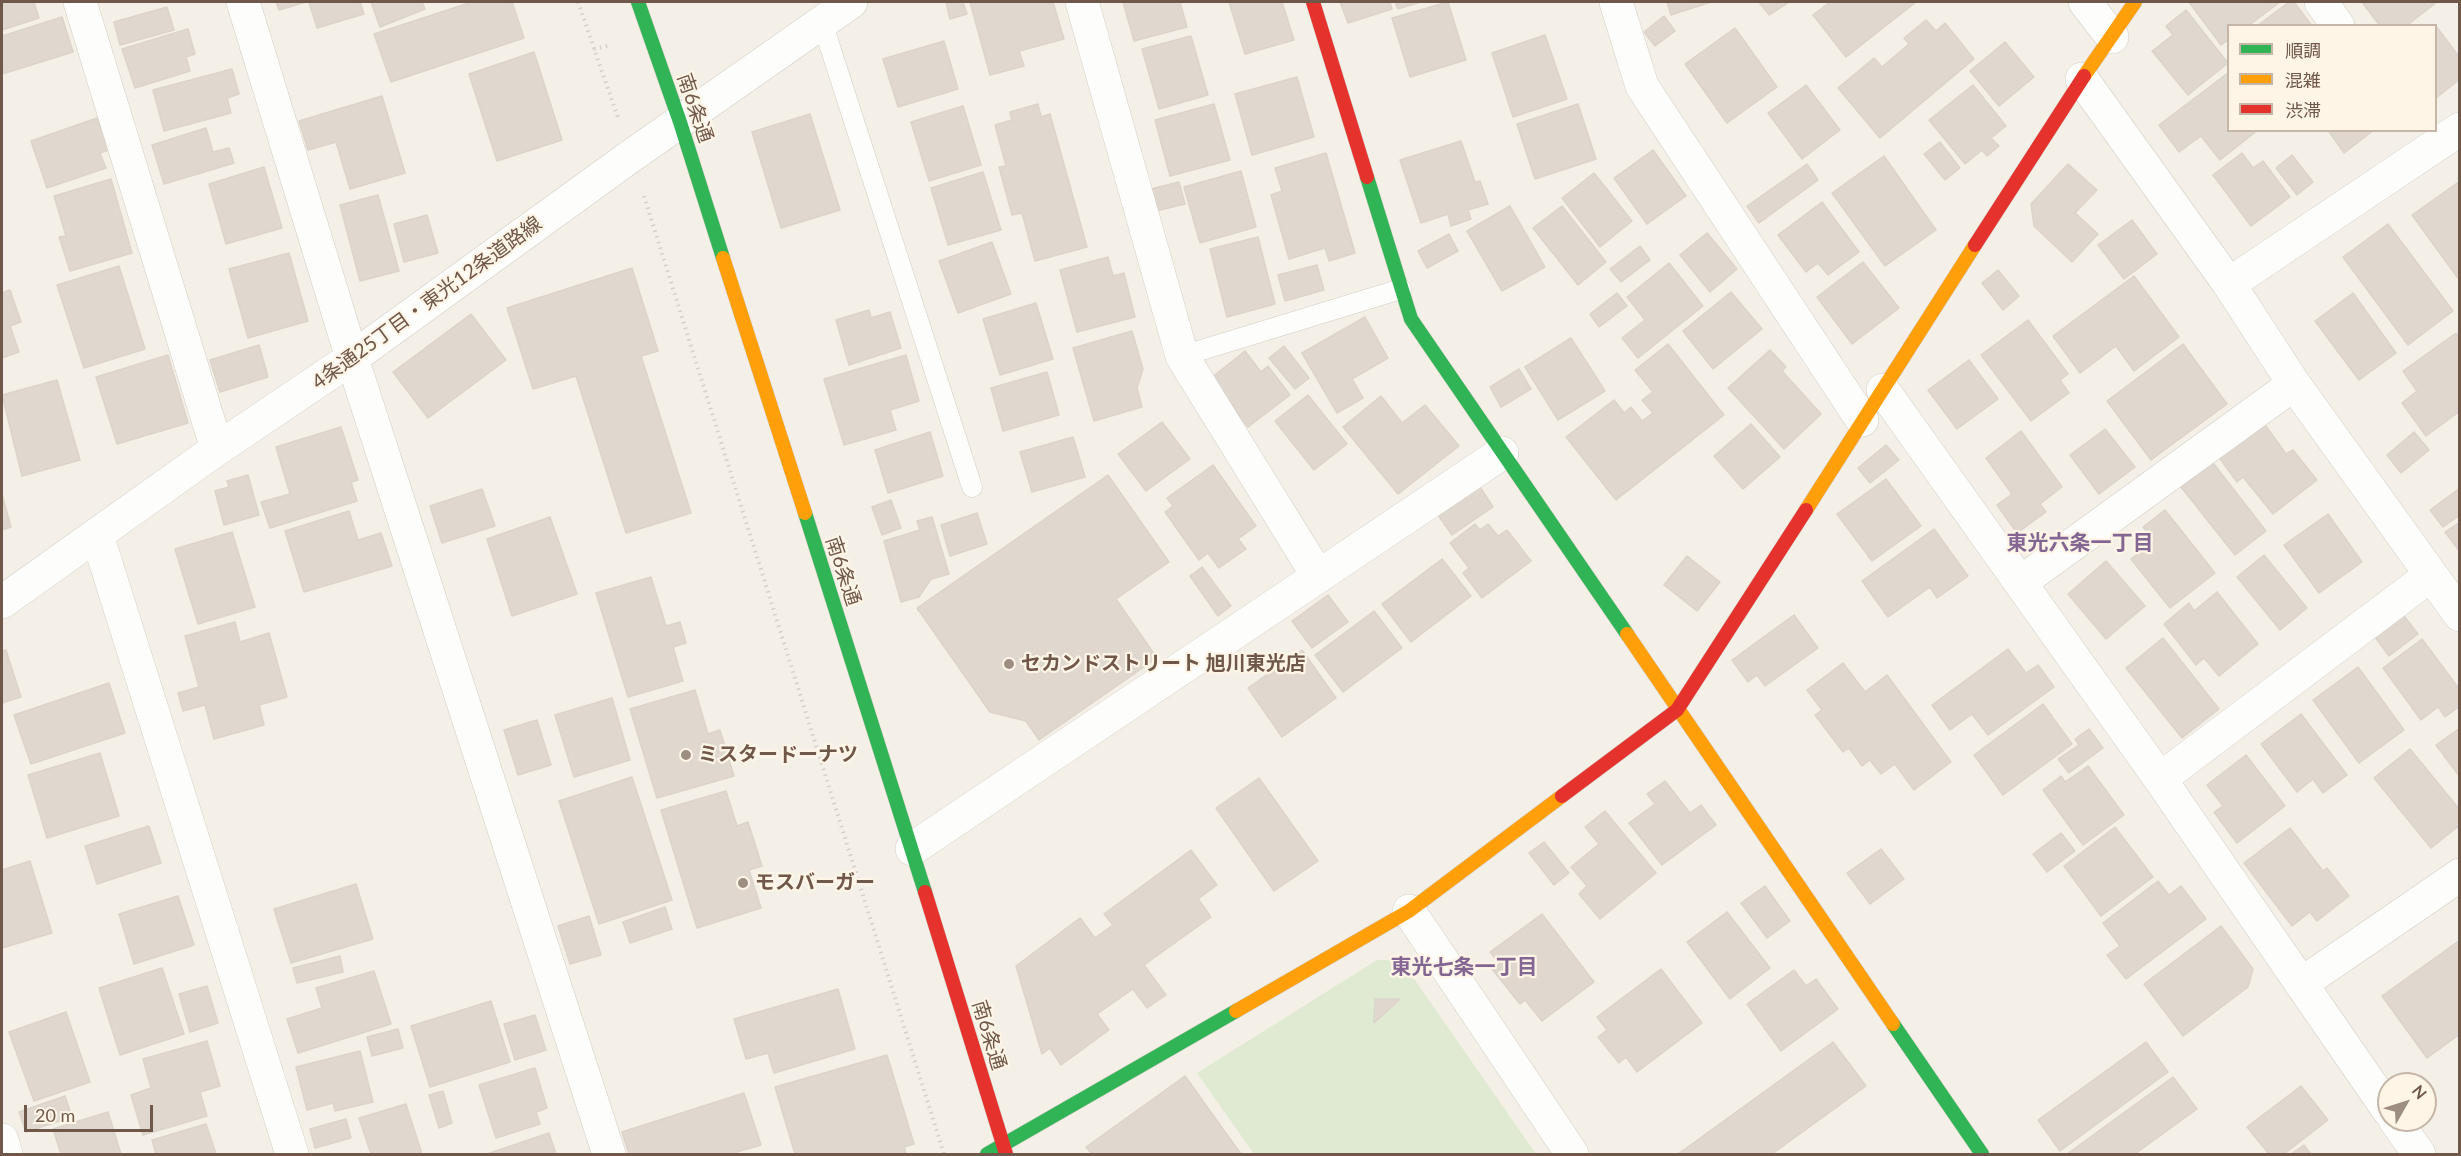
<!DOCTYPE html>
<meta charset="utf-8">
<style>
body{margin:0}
#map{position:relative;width:2461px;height:1156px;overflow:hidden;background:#f4f0e7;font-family:Lato,"Noto Sans JP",sans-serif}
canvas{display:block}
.frame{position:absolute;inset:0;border:3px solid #6f574a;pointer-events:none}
.legend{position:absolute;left:2227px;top:24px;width:210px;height:108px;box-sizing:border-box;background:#fef5e7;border:2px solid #c5b6a8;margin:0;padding:8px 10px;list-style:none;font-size:18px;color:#6f574a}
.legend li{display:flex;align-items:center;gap:12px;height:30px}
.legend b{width:30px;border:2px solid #c5b6a8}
.north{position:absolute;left:2377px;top:1072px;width:60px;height:60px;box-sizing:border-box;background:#fef5e7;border:2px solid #c5b6a8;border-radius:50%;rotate:51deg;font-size:16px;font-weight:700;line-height:24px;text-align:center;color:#6f574a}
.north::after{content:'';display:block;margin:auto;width:21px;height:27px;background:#9e8d81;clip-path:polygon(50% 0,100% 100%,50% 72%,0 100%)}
.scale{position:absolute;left:24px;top:1105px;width:129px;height:27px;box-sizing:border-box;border:3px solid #6f574a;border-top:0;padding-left:8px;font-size:18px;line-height:21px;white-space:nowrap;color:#6f574a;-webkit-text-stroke:4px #fef5e7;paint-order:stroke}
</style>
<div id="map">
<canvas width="2461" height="1156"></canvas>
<div class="frame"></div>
<ul class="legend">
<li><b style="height:8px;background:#30b455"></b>順調</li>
<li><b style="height:8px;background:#ff9f0a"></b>混雑</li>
<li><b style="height:8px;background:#e5322d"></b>渋滞</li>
</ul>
<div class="north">N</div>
<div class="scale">20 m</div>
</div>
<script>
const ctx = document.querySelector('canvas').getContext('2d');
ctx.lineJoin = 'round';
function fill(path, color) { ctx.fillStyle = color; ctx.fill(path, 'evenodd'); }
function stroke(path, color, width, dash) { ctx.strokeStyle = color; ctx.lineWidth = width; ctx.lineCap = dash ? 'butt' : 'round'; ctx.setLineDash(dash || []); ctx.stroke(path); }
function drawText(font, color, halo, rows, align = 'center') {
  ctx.font = font + ' Lato,"Noto Sans JP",sans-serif'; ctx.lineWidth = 4.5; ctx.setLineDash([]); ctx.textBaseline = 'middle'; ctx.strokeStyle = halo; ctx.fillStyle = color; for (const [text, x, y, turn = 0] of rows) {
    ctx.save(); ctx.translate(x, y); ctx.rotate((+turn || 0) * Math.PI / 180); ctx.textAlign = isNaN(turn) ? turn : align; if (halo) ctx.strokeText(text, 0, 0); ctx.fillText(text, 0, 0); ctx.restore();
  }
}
fill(new Path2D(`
 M1377,960H1401L1536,1154H1254L1197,1073Z`), '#e0ead2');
const building = new Path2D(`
 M2,2H34L39,18L2,30Z
 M276,2H306L279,10Z
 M309,2H360L364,14L317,28Z
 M371,2H422L425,9L380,27Z
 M472,2H512L524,38L391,82L374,34Z
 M946,2H963L967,14L950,19Z
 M970,2H1053L1064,39L1019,51L1024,66L990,75Z
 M1123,2H1180L1187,27L1134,41Z
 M1229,2H1282L1294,40L1245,54Z
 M1340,2H1390L1392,9L1348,23Z
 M1395,2H1421L1398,9Z
 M1448,2L1466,60L1410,77L1392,18Z
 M1667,2H1711L1671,15Z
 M1759,2H1789L1769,15Z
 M1830,2H1916L1846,57L1813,15Z
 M2189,2H2280L2248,26H2228V40L2221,45Z
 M2289,2H2294L2312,26H2257Z
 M2362,2H2437L2406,26H2380Z
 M167,7L174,30L120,45L114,22Z
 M2186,10L2228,63L2188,95L2152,51L2173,35L2166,26Z
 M1664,16L1675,31L1655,46L1644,32Z
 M62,17L73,52L2,74V36Z
 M1926,20L1936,31L1945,23L1974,59L1880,138L1838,88L1874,58L1882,67L1909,44L1904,38Z
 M2436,26L2460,58V79L2436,98Z
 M1735,28L1777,87L1727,123L1685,64Z
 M188,29L195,54L186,57L190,71L135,88L122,49Z
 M1545,35L1567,99L1513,117L1492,53Z
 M1191,36L1208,95L1159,109L1142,49Z
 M944,41L958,89L898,107L883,59Z
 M2005,42L2034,77L1999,106L1970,71Z
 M534,52L562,140L497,161L469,74Z
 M232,69L239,94L227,98L231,113L164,131L153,90Z
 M2228,73V130H2258L2220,160L2201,136L2179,152L2159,125Z
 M1297,77L1314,137L1252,155L1235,94Z
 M1806,85L1840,130L1802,159L1768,113Z
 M1973,85L2006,126L1991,138L1999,146L1987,156L1982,150L1965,164L1929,120Z
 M382,96L405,173L350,189L336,142L308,150L299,121Z
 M1038,104L1041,117L1050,114L1087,247L1035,261L1022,213L1012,215L999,167L1006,166L995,125L1012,120L1010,112Z
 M1214,104L1230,160L1170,176L1155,120Z
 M1578,104L1596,159L1535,179L1517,124Z
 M963,106L981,165L929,181L911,122Z
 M810,114L840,210L781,228L752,132Z
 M100,117L111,149L100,153L106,168L47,188L31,141Z
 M206,128L213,152L229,148L234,163L164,184L152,145Z
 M2328,130H2374L2344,153Z
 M1461,141L1475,182L1480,181L1488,204L1468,210L1471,219L1451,226L1448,214L1421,223L1400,160Z
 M1940,142L1960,168L1945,180L1924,154Z
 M1653,150L1686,196L1647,224L1614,178Z
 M1326,153L1355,253L1329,261L1325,248L1289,259L1271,195L1282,191L1275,168Z
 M2242,153L2253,168L2263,161L2290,197L2251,226L2213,175Z
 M2292,155L2313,182L2297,195L2276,168Z
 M1884,156L1936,230L1885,266L1832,193Z
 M1807,164L1818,180L1759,223L1747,206Z
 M2068,164L2097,190L2075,213L2098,234L2072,262L2034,226L2031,204Z
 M264,167L282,228L226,244L209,184Z
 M1241,171L1256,227L1200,243L1184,187Z
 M983,172L1001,230L948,245L931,188Z
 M1594,173L1632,221L1600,247L1562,198Z
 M111,179L132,253L70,271L59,237L66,236L54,196Z
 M2460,181V281L2412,215Z
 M1179,182L1185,204L1152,212L1147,190Z
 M378,195L399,271L360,281L340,205Z
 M1822,202L1859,252L1828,275L1818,263L1806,272L1778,235Z
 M1510,206L1545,267L1502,291L1467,231Z
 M1562,206L1606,262L1578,285L1533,228Z
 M427,215L438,253L404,262L394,224Z
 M2132,220L2157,254L2124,279L2098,245Z
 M2388,224L2453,311L2408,345L2343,257Z
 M1707,233L1737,269L1710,292L1680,255Z
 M1449,234L1458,251L1427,268L1418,251Z
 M1258,237L1275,304L1227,317L1210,249Z
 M992,242L1011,294L958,313L939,261Z
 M1640,246L1650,260L1621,282L1610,269Z
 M289,253L308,321L248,338L229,269Z
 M1108,257L1113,276L1124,273L1135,317L1077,332L1060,270Z
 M1863,262L1899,308L1852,344L1817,297Z
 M1669,263L1703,306L1638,358L1622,338L1645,320L1627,297Z
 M1317,265L1324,290L1285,301L1278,275Z
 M119,266L145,349L84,368L57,285Z
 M632,268L658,351L641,356L691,513L626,533L576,376L533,389L507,308Z
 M1998,270L2019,296L2003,310L1982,283Z
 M2134,276L2179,337L2134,371L2116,346L2080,373L2053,336Z
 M10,290L21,322L10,326L19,352L2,358V293Z
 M1731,292L1762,329L1713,369L1683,331Z
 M1617,293L1627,306L1599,327L1590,314Z
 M2353,293L2396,353L2359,380L2315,321Z
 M1036,303L1053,359L1000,375L983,319Z
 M869,310L871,318L890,312L901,348L849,365L836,320Z
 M471,314L506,360L428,418L393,372Z
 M1365,317L1388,358L1352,379L1363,398L1337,413L1302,353Z
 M2028,320L2068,374L2060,380L2069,393L2031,421L1981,355Z
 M1132,331L1143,369L1137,388L1142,407L1094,421L1073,348Z
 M2456,333L2460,338V411L2426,436L2402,403L2417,391L2403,371Z
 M1571,338L1605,391L1558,420L1525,367Z
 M1668,344L1724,415L1616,500L1566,437L1614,400L1624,413L1631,407L1642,421L1653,413L1642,400L1653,392L1635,370Z
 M2183,344L2227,404L2151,460L2107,401Z
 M259,345L268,377L220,392L210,360Z
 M1284,346L1309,378L1295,389L1269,358Z
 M1770,350L1786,367L1782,371L1821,414L1784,449L1728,388Z
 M1245,351L1261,372L1268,366L1290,395L1248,427L1211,378Z
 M168,355L188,423L117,444L96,377Z
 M906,355L919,401L890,410L896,430L844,445L824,379Z
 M1969,360L1998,399L1957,429L1928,390Z
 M1519,369L1531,389L1501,407L1490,387Z
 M1047,372L1059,415L1003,431L991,388Z
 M57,380L80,460L22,476L2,395Z
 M1308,395L1347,444L1314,470L1275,421Z
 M1381,396L1402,423L1425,405L1459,446L1398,494L1343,427Z
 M1162,422L1190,459L1146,491L1118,454Z
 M2263,422L2286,454L2293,450L2317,480L2273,514L2243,477L2237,482L2218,456Z
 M1751,424L1780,457L1743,489L1714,456Z
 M341,427L358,480L351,482L357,501L270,528L261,502L290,494L276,447Z
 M2105,429L2135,467L2099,494L2070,455Z
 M2021,431L2062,487L2040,504L2046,512L2017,533L1997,505L2012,494L1986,458Z
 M930,432L943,476L888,493L875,450Z
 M2414,432L2429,450L2401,473L2387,455Z
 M1073,437L1085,477L1032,492L1020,452Z
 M1886,445L1899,460L1870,483L1858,468Z
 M2213,463L2266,531L2235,555L2181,487Z
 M1213,465L1256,526L1238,539L1246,549L1219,568L1208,553L1199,560L1165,512L1173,506L1167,498Z
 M248,475L259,515L224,525L215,491L229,487L227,481Z
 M1108,475L1169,562L1116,599L1157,658L1039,740L1026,721L990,712L917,608Z
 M1886,479L1921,526L1872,561L1837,514Z
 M1480,487L1493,507L1452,535L1438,515Z
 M2460,488V515L2443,527L2430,510Z
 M482,489L495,526L442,543L430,506Z
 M2,494L11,527L2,530Z
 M891,500L901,528L882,535L872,507Z
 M2165,510L2215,573L2170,608L2131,559L2155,540L2143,527Z
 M349,511L358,540L381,533L392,566L304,592L285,531Z
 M977,513L987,544L950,556L941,525Z
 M2328,514L2362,562L2319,593L2284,545Z
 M550,517L577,594L512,616L487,539Z
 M932,517L949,574L931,579L919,597L901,602L884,541L920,530L917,521Z
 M2460,522V552L2445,532Z
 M1475,524L1480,530L1488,524L1498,536L1507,530L1531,561L1482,598L1463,573L1469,568L1450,543Z
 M1934,529L1968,576L1937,598L1930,587L1888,617L1862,581Z
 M232,532L255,607L198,624L175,549Z
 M2264,555L2307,608L2280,630L2237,577Z
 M1687,556L1720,582L1697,611L1664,585Z
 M1442,559L1471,596L1411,642L1382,604Z
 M2106,561L2145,606L2106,639L2068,594Z
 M1202,567L1231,606L1218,616L1190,576Z
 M651,577L666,626L680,622L686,643L673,647L683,681L628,697L596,593Z
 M2217,592L2258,644L2219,676L2204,658L2196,665L2164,624L2189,603L2194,611Z
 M1328,595L1348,622L1312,648L1292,621Z
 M1374,611L1402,648L1343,692L1315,655Z
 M2401,612L2418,634L2389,656L2372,633Z
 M1794,615L1818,648L1765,686L1757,675L1748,682L1732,660Z
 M235,622L240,642L269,633L287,697L259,705L264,725L214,739L205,705L183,711L178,693L199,687L185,636Z
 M2163,638L2219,709L2182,738L2126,668Z
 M2422,639L2460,690V706L2445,717L2438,707L2421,720L2383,668Z
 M2008,649L2026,673L2038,665L2054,687L1988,735L1972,714L1950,730L1932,705Z
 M6,650L21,697L2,703V651Z
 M1302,650L1336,698L1282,737L1248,688Z
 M1843,663L1865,692L1887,675L1951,762L1914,790L1895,764L1881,774L1870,760L1862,766L1849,748L1843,752L1815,715L1822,710L1807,690Z
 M2358,667L2404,730L2359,763L2313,700Z
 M109,683L125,733L31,764L14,715Z
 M695,690L708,734L720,730L734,776L657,798L630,709Z
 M612,698L630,760L574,777L555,715Z
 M2043,704L2072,744L2003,795L1974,755Z
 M2301,714L2347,775L2323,793L2313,779L2297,792L2261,744Z
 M537,720L551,765L518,775L504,730Z
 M2460,728V777L2436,745Z
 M2089,729L2103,748L2069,773L2058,759L2079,745L2075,739Z
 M2410,749L2460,810V825L2431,848L2374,778Z
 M100,753L119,816L47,838L28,775Z
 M2246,755L2285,806L2237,843L2214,812L2223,806L2207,785Z
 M2088,766L2124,815L2083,845L2043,790L2061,776L2065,782Z
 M632,777L672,900L599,924L559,801Z
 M1259,778L1318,861L1274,891L1216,808Z
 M1665,781L1690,813L1701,805L1716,825L1662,865L1629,823L1655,804L1647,794Z
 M726,791L737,826L748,822L762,866L749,870L761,908L697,928L661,810Z
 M1605,811L1656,873L1600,919L1579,894L1587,886L1571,867L1599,844L1585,827Z
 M149,826L161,863L97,884L85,846Z
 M2115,827L2153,877L2101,916L2064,866Z
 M2290,828L2323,871L2327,868L2349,896L2317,921L2310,912L2292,926L2244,863Z
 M2061,833L2075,851L2047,872L2033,854Z
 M1544,842L1569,873L1554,885L1529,853Z
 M1881,849L1904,879L1870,904L1847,873Z
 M1191,850L1217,885L1198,899L1211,917L1144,965L1166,995L1147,1008L1133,989L1097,1014L1109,1030L1061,1065L1050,1048L1042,1054L1016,966L1080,918L1095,938L1113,925L1104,914Z
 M30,861L52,933L2,948V870Z
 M2158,881L2169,895L2181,886L2206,919L2126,979L2107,955L2120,946L2103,923Z
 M356,884L373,939L291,963L274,909Z
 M1765,886L1790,921L1767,938L1741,903Z
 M178,896L194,945L134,964L119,914Z
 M665,907L672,929L630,943L623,922Z
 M1727,912L1770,968L1730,999L1687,942Z
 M1542,914L1594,982L1542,1021L1525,1000L1520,1004L1492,969L1500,964L1490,952Z
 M589,916L601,955L570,964L558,926Z
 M2221,926L2253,969L2248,987L2183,1036L2144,984Z
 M2460,940V1034L2427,1058L2382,996Z
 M340,956L343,972L297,983L293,968Z
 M162,968L184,1034L120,1055L99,988Z
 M1661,969L1702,1023L1637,1072L1626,1057L1619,1063L1598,1037L1607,1030L1597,1017Z
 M1794,970L1806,986L1816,979L1838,1009L1781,1051L1747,1004Z
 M374,971L391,1024L298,1053L287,1019L322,1008L316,988Z
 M207,986L218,1023L190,1032L179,994Z
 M838,989L855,1049L774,1073L768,1053L746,1059L734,1019Z
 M1375,999H1400L1374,1023Z
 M491,1001L510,1062L430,1087L411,1026Z
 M66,1012L90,1082L34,1101L9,1032Z
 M535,1015L546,1050L515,1060L504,1024Z
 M398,1029L403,1048L372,1056L367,1037Z
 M207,1041L220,1086L200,1092L207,1116L143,1135L131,1095L151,1088L143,1059Z
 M1833,1042L1866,1086L1772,1154H1678Z
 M2146,1042L2168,1072L2060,1151L2038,1120Z
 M360,1051L373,1102L335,1111L333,1103L307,1110L296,1067Z
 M887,1055L914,1144L904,1147L906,1154H795L775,1087Z
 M535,1068L547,1108L536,1112L540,1124L496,1138L479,1085Z
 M1185,1076L1241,1154H1092L1086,1147Z
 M2173,1077L2197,1109L2135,1154H2067Z
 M2301,1086L2328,1120L2284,1154H2269L2247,1127Z
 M443,1091L452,1123L439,1128L429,1095Z
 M744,1093L761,1145L730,1154H629L622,1132Z
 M65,1096L72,1117L26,1132L19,1112Z
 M406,1104L422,1154H371L359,1118Z
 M108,1112L121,1154H61L53,1129Z
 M346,1119L351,1138L315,1148L310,1129Z
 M206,1124L216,1154H156L152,1140Z
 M549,1133L556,1154H487Z
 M2304,1145L2311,1154H2291Z`);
fill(building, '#e0d8cf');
stroke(building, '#dcd3ca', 1.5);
const lane = new Path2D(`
 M822,22L972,487
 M1182,356L1401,289`);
const street = new Path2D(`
 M80,2L217,449
 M243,2L352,358L609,1154
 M1082,2L1182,356L1318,576
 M1616,2L1642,86L1862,420
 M2085,2L2112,37
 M2321,2L2338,26
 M2082,79L2229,284L2294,384L2460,615
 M2229,284L2460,129
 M1883,390L2160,779L2389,1111
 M97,535L292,1154
 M2021,582L2294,384
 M2,602L217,449L352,358L631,156L851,2
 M2160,779L2431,575
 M912,849L1502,453
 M1409,911L1572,1154
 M2301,984L2460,875
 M2395,1120L2419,1154
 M2,1140L6,1154`);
const fast = new Path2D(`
 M638,2L680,122L723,258
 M1367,177L1411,319L1627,634
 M805,513L925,892
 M1893,1024L1982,1154
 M987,1154L1236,1011`);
const slow = new Path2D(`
 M2084,76L2135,2
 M723,258L805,513
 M1806,510L1975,245
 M1627,634L1893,1024
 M1236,1011L1409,911L1562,796`);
const jam = new Path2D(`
 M1313,2L1367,177
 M1975,245L2084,76
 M1562,796L1677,710L1806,510
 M925,892L1006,1154`);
stroke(lane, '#d3cdc6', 21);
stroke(street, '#d3cdc6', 34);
stroke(fast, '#d3ccc4', 15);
stroke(slow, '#d3ccc4', 15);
stroke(jam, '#d3ccc4', 15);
stroke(new Path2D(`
 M578,2L618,118
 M594,49L611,45
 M644,196L944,1154`), '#d6cfca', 4, [1.5, 4.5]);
stroke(lane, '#fdfdfb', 20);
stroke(street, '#fdfdfb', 33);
stroke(fast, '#30b455', 14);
stroke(slow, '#ff9f0a', 14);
stroke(jam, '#e5322d', 14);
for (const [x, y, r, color] of [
 [1009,664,6,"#9e8d81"],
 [686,755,6,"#9e8d81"],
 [743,883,6,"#9e8d81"]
]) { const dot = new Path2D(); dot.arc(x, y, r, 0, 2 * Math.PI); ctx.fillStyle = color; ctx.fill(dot); stroke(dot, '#fef5e7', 2); }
drawText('20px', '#6f574a', '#fef5e7', [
 ["南6条通",695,108,71],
 ["4条通25丁目・東光12条道路線",427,303,-36],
 ["南6条通",843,571,72],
 ["南6条通",989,1035,73]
]);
drawText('bold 20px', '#6f574a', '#fef5e7', [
 ["セカンドストリート 旭川東光店",1021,664],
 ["ミスタードーナツ",698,755],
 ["モスバーガー",755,883]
], 'left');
drawText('bold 21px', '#846693', '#fef5e7', [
 ["東光六条一丁目",2080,543],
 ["東光七条一丁目",1464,967]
]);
</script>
